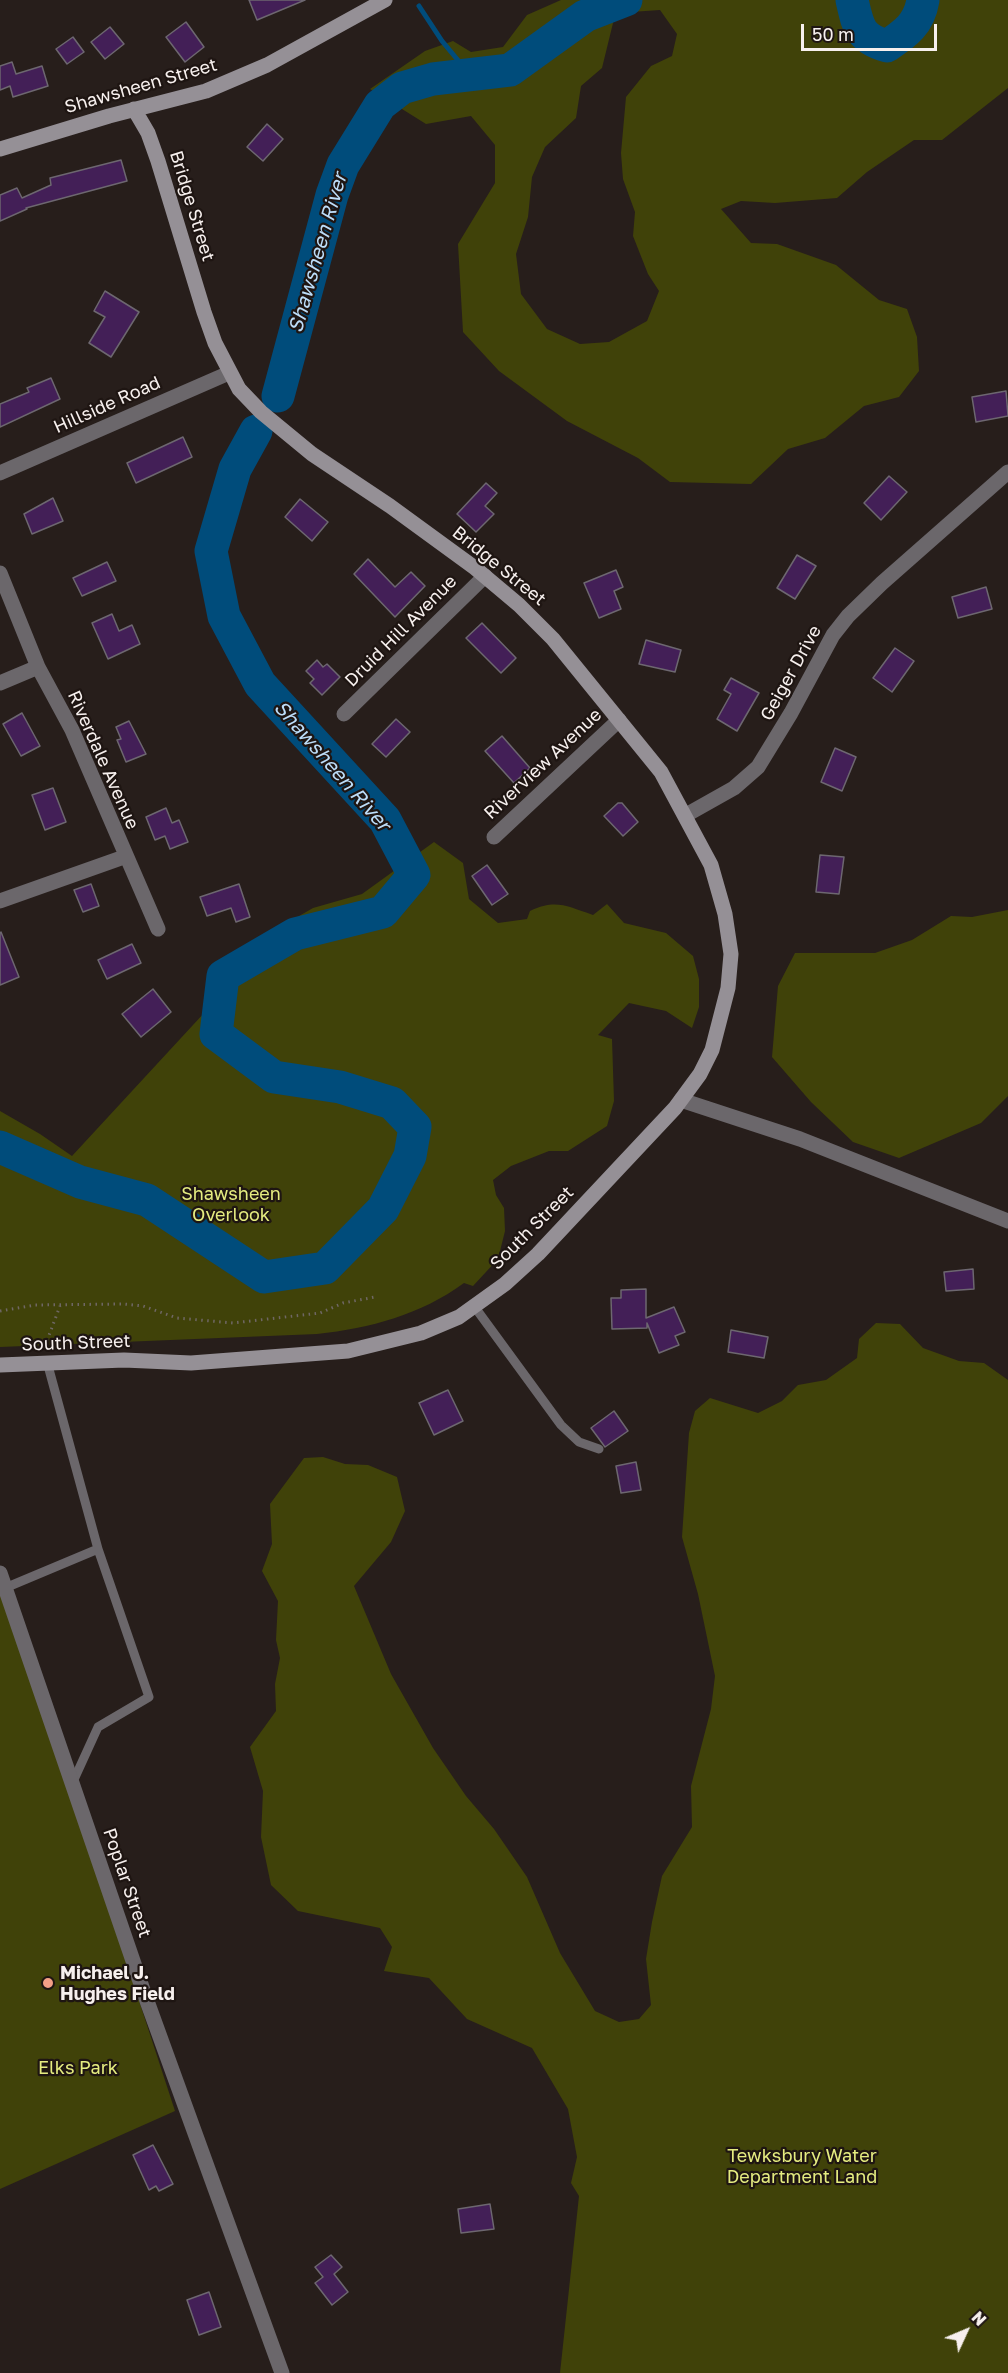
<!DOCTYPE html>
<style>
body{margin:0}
#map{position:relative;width:1008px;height:2373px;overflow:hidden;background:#271e1b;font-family:"Golos Text",sans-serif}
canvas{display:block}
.north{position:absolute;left:936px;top:2301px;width:60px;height:60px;-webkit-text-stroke:4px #1e1512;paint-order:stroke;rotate:46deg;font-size:16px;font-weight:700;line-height:24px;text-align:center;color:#f7f0ee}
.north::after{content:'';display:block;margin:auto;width:21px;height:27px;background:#f7f0ee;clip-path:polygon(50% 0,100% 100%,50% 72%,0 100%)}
.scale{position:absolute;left:801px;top:24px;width:136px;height:27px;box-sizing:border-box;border:3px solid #f7f0ee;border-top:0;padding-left:8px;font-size:18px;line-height:21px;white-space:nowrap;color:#f7f0ee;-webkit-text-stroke:4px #1e1512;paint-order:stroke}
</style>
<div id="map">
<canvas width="1008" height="2373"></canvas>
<div class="north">N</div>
<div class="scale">50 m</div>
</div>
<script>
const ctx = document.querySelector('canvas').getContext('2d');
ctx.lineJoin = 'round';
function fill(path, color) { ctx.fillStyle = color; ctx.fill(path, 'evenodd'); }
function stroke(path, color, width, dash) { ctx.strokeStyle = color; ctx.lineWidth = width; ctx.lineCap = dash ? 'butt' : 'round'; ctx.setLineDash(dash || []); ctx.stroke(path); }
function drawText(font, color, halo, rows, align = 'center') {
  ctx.font = font + ' "Golos Text",sans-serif'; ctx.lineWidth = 4.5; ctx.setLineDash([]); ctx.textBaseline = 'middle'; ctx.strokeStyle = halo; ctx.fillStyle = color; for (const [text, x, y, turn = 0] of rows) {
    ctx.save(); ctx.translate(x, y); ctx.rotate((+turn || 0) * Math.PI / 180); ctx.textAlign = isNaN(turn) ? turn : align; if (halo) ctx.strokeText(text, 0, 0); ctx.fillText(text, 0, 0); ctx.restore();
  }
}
fill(new Path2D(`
 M561,0H1008V88L942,140H914L867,172L837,198L775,203L741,201L721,209L751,243L777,244L836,265L879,300L907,309L917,337L919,371L899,397L864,406L825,438L788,449L751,484L670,482L638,458L567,421L499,371L463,332L458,244L495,183V145L471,116L426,124L370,89L425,51L453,41L471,52L503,47L527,15ZM660,10L677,34L672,56L651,66L626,97L621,153L623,179L635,212L633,236L648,274L659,291L647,321L609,342L580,344L547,329L521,294L516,254L528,217L532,177L545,147L576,118L581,86L602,68L614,19L631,12Z
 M434,842L463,863L469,899L498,923L527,919L530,911C556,899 566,906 593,915L607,904L624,923L666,933L693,956L699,979V1007L692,1028L666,1011L629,1003L598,1035L612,1039L614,1101L607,1126L568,1151H549L511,1166L493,1180L496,1195L504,1208L505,1231L498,1259L473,1286L464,1283C420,1315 371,1328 317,1334L0,1347V1111L40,1134L72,1156L205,1012L238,951L313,908L362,894Z
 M1008,910V1096L981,1123L899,1158L853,1142L811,1102L772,1057L778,986L795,953H875L912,940L951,916L972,917Z
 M876,1323L900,1324L923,1348L959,1361L984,1363L1008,1380V2373H560L579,2196L571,2183L577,2157L568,2109L532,2048L467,2019L429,1978L384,1971L392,1947L380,1928L298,1911L271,1885L261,1837L263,1791L250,1747L276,1711L275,1684L280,1658L276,1640L278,1601L262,1571L272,1544L270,1504L304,1458L323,1457L345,1464L368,1465L397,1477L405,1511L391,1542L354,1586L391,1674L433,1748L466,1796L494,1829L527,1877L560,1953L595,2011L619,2022L639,2019L651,2005L646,1959L652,1922L662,1876L692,1827L691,1786L711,1709L715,1676L698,1594L682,1537L689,1433L695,1411L710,1398L758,1413L782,1401L798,1385L826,1380L857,1358L859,1339Z
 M0,1575L175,2111L0,2189Z`), '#404209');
stroke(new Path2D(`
 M419,6L442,41L471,76`), '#004c7b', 5);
stroke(new Path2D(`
 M852,0C858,26 859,38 887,46C906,33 919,24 923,0
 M278,396L332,195L343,165L380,105L402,88L433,79L510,70L585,16L626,0
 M0,1147L80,1182L147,1200L264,1277L325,1268L383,1209L410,1156L415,1127L392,1103L340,1087L274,1077L216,1034L223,976L295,934L383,912L414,875L385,820L260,684L224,616L211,551L235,469L256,431`), '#004c7b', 33);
const building = new Path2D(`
 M249,0H305L257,20Z
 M186,22L204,47L185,62L166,37Z
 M110,27L124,44L105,59L91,42Z
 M73,37L84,52L67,64L56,49Z
 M12,62L16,74L42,66L48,86L13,97L10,86L0,90V66Z
 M267,124L283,139L263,161L247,147Z
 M121,160L127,181L26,208L27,209L0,221V195L17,188L22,198L51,185L50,178Z
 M105,291L139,312L111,357L89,343L105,317L94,311Z
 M51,378L60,399L0,427V404L29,392L27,388Z
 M1006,391L1008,416L976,422L972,397Z
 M183,437L192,457L136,483L127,463Z
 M889,476L907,492L881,520L864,503Z
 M486,483L497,493L485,506L494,514L476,532L457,514Z
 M53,498L63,521L32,534L24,514Z
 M300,499L328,522L312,541L285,517Z
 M797,555L816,566L795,599L777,588Z
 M368,559L395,587L411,572L425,586L395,617L354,574Z
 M107,562L116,581L82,596L73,578Z
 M616,570L623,587L614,591L621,609L599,618L584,583Z
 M986,587L992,609L958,618L952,597Z
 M112,614L119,631L132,625L140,644L108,659L92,623Z
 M482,623L516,658L501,673L466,638Z
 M646,640L681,650L675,672L639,664Z
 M895,648L914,661L892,692L873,678Z
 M317,660L323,667L327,664L340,677L322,695L310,683L314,679L306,671Z
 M731,678L759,693L737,731L717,719L731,694L724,690Z
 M22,713L40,746L21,756L3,724Z
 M396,719L410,732L386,757L372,744Z
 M129,721L146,754L126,762L117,740L121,739L116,727Z
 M502,736L530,768L514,783L485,751Z
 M835,748L856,757L842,791L821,782Z
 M53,788L66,822L45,830L32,795Z
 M618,803H622L638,822L623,836L604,816Z
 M166,808L172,823L179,820L188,842L170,849L165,836L155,840L146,817Z
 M820,855L844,857L839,894L816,892Z
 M487,865L508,894L492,905L472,876Z
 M91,884L99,906L83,912L74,890Z
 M239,884L250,917L236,922L231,908L207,916L200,897Z
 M1,932L19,977L0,985V933Z
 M132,944L141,963L107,979L98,960Z
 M153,989L171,1012L141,1037L122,1014Z
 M973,1269L974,1289L946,1291L944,1272Z
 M646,1289V1318L674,1307L685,1332L675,1336L679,1345L659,1353L647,1323V1328L612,1329L611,1298H621V1290Z
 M731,1330L768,1337L764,1358L728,1352Z
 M448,1390L463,1421L434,1435L419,1403Z
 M614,1411L628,1431L605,1447L591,1428Z
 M636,1462L641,1490L621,1493L616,1466Z
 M153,2145L173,2184L159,2191L156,2186L149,2190L133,2155Z
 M490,2204L494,2229L461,2233L458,2209Z
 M331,2255L342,2267L334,2274L348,2292L332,2305L315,2283L323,2277L315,2267Z
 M209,2292L221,2327L199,2335L187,2300Z`);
fill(building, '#431f57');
stroke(building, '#6d6770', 1.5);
stroke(new Path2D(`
 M0,1311L35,1305L124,1304L143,1306L177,1318L233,1323L320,1313L343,1303L375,1297
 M45,1346L60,1306`), '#6f6764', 3, [1.5, 4.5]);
stroke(new Path2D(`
 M474,1306L561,1425L579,1442L599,1449
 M5,1588L98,1549L47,1362
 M72,1784L98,1727L149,1697L98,1549`), '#6b676b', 9);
stroke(new Path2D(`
 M0,473L229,373
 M0,573L38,667L72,730L158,929
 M0,683L38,667
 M344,714L485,576
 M686,815L734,788L758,767L791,713L833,635L848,616L882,583L1008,472
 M494,837L619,720
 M0,901L124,857
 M681,1100L800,1139L1008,1221
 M0,1573L143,1990L282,2373`), '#6b676b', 15);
stroke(new Path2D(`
 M0,149L109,116L206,91L267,65L385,0
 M0,1365L124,1360L191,1363L348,1351L421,1333L459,1317L505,1284L538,1254L675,1108L700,1074L712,1050L728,988L731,954L725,914L711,865L661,772L553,639L519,605L475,568L390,506L312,454L261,412L239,389L215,343L204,312L158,161L148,133L134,109`), '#959096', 15);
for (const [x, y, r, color] of [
 [48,1983,6,"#f49f86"]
]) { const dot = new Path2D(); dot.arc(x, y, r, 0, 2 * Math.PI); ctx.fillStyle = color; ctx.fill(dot); stroke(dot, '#1e1512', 2); }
drawText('18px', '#f7f0ee', '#1e1512', [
 ["Shawsheen Street",141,86,-16],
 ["Bridge Street",192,206,73],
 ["Hillside Road",107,405,-24],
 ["Bridge Street",499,566,39],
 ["Druid Hill Avenue",401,631,-45],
 ["Geiger Drive",791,673,-61],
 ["Riverdale Avenue",103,760,66],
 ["Riverview Avenue",543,764,-43],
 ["South Street",532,1228,-45],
 ["South Street",76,1343,-2],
 ["Poplar Street",127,1883,71]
]);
drawText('18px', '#e5ec80', '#1e1512', [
 ["Shawsheen",231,1194],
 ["Overlook",231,1215],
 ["Elks Park",78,2068],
 ["Tewksbury Water",802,2156],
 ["Department Land",802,2177]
]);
drawText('bold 18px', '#f7f0ee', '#1e1512', [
 ["Michael J.",60,1973],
 ["Hughes Field",60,1994]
], 'left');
drawText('italic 20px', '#bcddf9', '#1e1512', [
 ["Shawsheen River",318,253,-74],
 ["Shawsheen River",332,766,49]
]);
</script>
